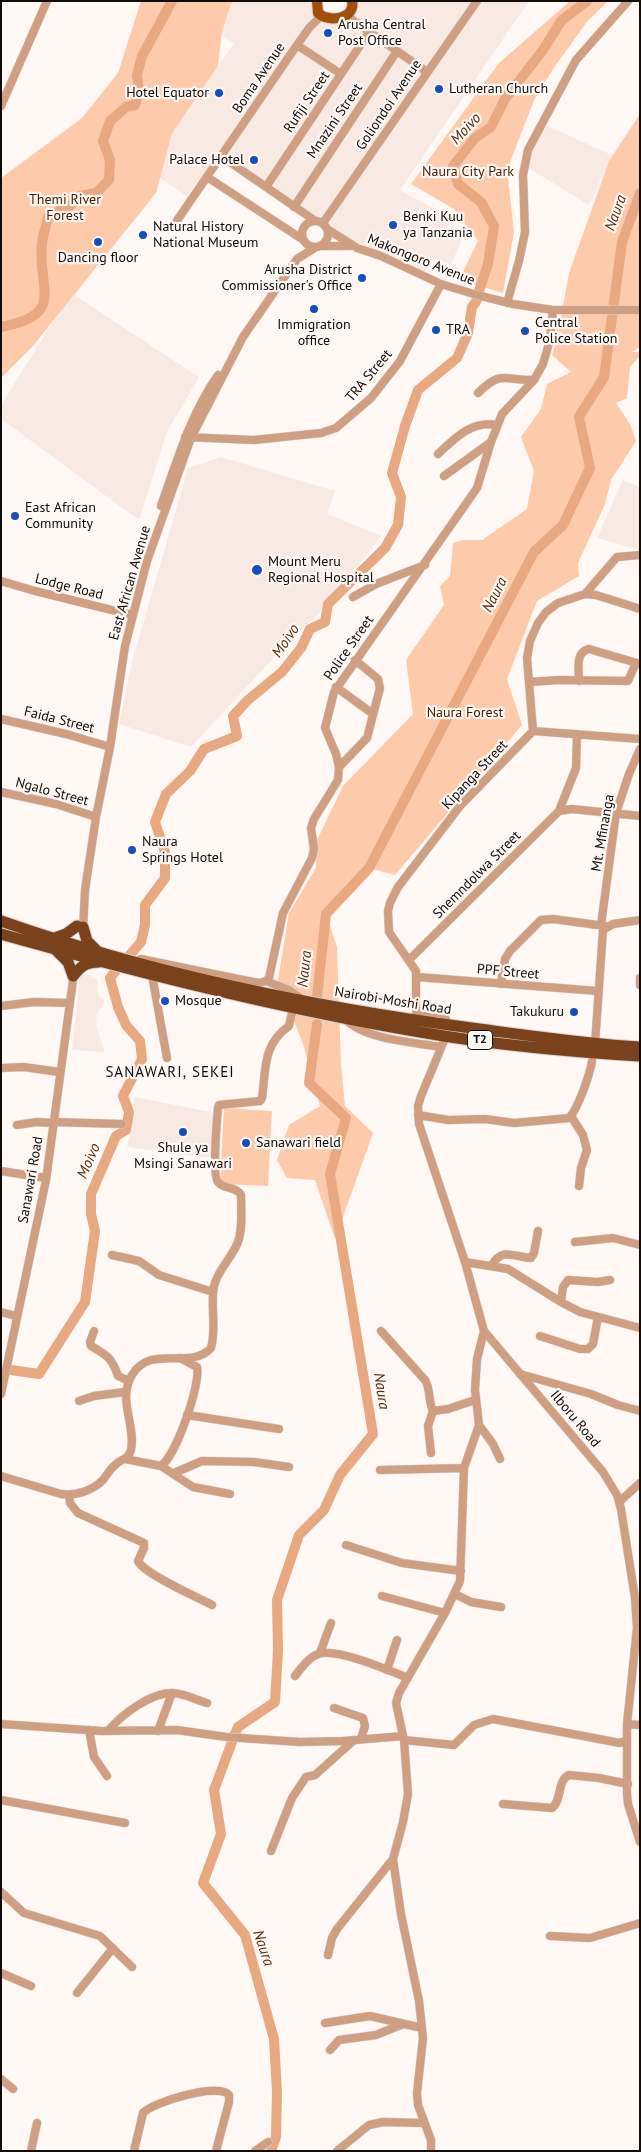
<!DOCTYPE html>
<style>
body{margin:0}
#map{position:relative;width:641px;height:2152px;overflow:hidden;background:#fff8f5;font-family:"PT Sans",sans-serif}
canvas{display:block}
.frame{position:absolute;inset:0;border:2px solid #110c09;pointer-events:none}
</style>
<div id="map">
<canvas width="641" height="2152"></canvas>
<div class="frame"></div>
</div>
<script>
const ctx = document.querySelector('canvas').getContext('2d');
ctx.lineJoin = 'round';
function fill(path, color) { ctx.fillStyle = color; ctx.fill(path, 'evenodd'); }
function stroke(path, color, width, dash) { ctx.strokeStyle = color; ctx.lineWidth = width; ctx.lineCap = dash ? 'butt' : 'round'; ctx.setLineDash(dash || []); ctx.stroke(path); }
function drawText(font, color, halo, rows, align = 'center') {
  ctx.font = font + ' "PT Sans",sans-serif'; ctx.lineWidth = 4.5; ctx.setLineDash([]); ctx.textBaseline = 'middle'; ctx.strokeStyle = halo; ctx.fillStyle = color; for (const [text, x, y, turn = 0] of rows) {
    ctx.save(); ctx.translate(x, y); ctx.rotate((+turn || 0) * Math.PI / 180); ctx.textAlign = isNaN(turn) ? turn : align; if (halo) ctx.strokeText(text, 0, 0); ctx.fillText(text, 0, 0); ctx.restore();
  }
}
fill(new Path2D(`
 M216,1H313L312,11L320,17L340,18L353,1H529L400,190L452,219L446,232L462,239L451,265L432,257L424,274L377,251L331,235L326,223L312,217L218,154L187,196L145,168L234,44L203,20Z
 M543,124L612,155L589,205L527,167L525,160Z
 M71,293L199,377L167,432L139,520L1,419V405Z
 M221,457L335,491L327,514L381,536L328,604L281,650L191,747L119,724L132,662L188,468Z
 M623,480L640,487V550L597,538Z
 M80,974L91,975V978L97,979L98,995L104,1000L103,1007L99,1010L96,1016L97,1029L105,1052L72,1050Z
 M135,1097L216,1113L211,1158L127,1147L135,1107L133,1106Z`), '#f8eae3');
fill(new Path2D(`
 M141,1H232L222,31L218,66L172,133L156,193L32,347L1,378V178L82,118L118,73Z
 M570,1H608L586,23L553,69L534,100L507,170L514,232L503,293L459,280L478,241L454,209L411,184L499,63Z
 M640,114V347L632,352H640V356L630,367L627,398L616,403L630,424L636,441L611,480L605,504L578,563L579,576L537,601L507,679L522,725L395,875L369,868L326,914L337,947L341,1065L345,1106L373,1133L335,1239L315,1180L287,1178L277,1160L289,1125L320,1106L303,1044L278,980L289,913L316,868L317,840L343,786L413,714L406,660L444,605L440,586L450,576L453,543L464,540H482L527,509L534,471L521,437L541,409L547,384L571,372L552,355L556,341L573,338L556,330L561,317L569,273L609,161Z
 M224,1108L272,1111L268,1186L220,1184Z`), '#fdcaac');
stroke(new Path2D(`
 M479,291L488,264L494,226L481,202L458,184L453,166L475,138L491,127L505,99L543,50L561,21L587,1
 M1,327C67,315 37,288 42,244C43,235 46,226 48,217L71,205L80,196L96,193L109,180L110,160L103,141L110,121L126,107L135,105L139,90L137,75L142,56L172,1
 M129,956L141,942L145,925V905L165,878V852L155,822L166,794L190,771L204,749L237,736L233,716L248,700L282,672L301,648L310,629L325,622L328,604L385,548L398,525L401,497L392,473L405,426L418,390L457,358L468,333L472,307L477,300
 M317,997L326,914L369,868L534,552L563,525L590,468L579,417L604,377L622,242L640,193
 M11,1370L39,1374L85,1302L95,1231L91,1214V1194L116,1136L126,1130L129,1112L123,1096L142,1059L140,1041L126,1025L118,1007L110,978L117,969
 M235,1734L238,1727L275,1702L278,1651L277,1600L299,1535L324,1510L340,1475L373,1434L330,1174L346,1118L309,1083L317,1024
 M232,1742L214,1790L221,1834L203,1883L245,1935L274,2039L277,2092L276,2137L271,2151`), '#e8a881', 10);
const minor = new Path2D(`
 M347,16L427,72
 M297,45L341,74
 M1,106L47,1
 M221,156L314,220
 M207,177L302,239
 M266,187L369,32
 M294,207L397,51
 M302 234a13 13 0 1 1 26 0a13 13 0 1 1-26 0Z
 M176,222L297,45L309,28L321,16
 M323,223L477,1
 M327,229L357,248L381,256L441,284L477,295L513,304L553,310H640
 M321,246H350
 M507,303L519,261L525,232L523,175L528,150L576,60L628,1
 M478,393C502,369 505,381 534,380
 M185,437L254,440L321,433L336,428L371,398L400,361L441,284
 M438,454C455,438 472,420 497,425
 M444,476L491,442
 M161,506C177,461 190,415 218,375
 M1,581L35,591L132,615
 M585,594L596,595L640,609
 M353,597L376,584L425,565
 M579,681C579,669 575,652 589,649L640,664
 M529,682L559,680L628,681L636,663
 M336,687L373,714
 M1,719L66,734L110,747
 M533,731L640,739
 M339,767L367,738L380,688L378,679L355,660
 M1,792L56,804L96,817
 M559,811L576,768L577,734
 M601,925L616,813L629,774L640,749
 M83,930L85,890L96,817L110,747L125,646L147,561L191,438L243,337L297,259L316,247
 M141,959L238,979L259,983L266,981L269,978L283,913L312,858L314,849L311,828L314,819L338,780L339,767L336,754L325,728L334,692L477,488L491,442L502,414L534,380L543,364L550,340L553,310
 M409,960L559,811L572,809L640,816
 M152,975L167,1058
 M417,977L598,991
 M640,978V985
 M266,981L289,990L302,999
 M501,984L505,959L510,951L541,920L553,919L605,926
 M1,1006L34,1002L69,1003
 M345,1019C365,1040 413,1042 441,1047
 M448,1025C443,1004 430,1018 416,1012V971L389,932L388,911L390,903L398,887L460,806L533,731L527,658L530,641L538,623L546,612L558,603L585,594L617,557L640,555
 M446,1036L421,1096L418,1106L419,1124L465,1262L484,1331L603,1472L617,1495L621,1509L635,1598L637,1628L627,1724V1794L628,1804L640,1842
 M595,1044L603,930L613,924L640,920
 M1,1068L24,1067L59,1072
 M418,1115L448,1120L485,1119L514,1123L569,1118C578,1109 590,1074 592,1061
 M571,1116L583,1135L587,1150L581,1168L579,1186
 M53,1122L122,1124
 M17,1125L37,1122L53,1123
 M1,1171L46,1178
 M575,1242L613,1238L640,1245
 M112,1255L139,1261L159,1275L213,1292
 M465,1262L508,1269L561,1302L580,1312L640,1328
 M492,1265C502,1247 514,1257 531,1258L534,1253L538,1231
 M561,1302L563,1287L568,1280L598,1282L610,1280
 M1,1312L16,1316
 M94,1331L90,1342L91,1346C107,1355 112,1358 118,1376L129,1381
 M381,1331L425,1380C431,1390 428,1401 433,1411L448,1409L475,1400
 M540,1336L580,1349H588L593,1344L598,1317
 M520,1374L591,1394L618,1405L640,1411
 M1,1394L46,1180L74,973
 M79,1401L94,1396L125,1392
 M187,1415L279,1429
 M479,1425L493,1444L500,1459
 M431,1453L428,1426L433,1411
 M125,1459L161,1466C176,1456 201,1384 197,1367L180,1358
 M161,1466L193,1487L230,1494
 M380,1470L464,1468
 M174,1473L202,1461L254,1462L289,1467
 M1,1476L61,1494C76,1496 92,1491 103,1480C107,1475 110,1469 115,1465C121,1459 129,1459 131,1450C136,1424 117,1400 132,1375C151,1343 190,1371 211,1348C217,1327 210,1307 214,1286C218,1269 232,1258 238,1242C243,1228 241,1210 241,1195C236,1186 224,1190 218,1182C212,1176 217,1119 218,1108L219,1105L260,1101L262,1098C266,1068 263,1044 289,1026L293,1008
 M69,1495L70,1503L78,1513L144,1543V1548L138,1561C144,1574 197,1597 212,1605
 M619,1502L640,1483
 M346,1545L402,1563L461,1571
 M455,1594L471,1602L501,1607
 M382,1596L445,1613
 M320,1653L331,1623
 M387,1670L397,1640
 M295,1676C302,1667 310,1655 322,1653C341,1650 389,1670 408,1678
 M334,1708L363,1718L365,1726L361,1739
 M1,1724L101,1731L177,1730L226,1737L300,1742L343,1741L403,1736
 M627,1724L640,1725
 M89,1730L94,1757L107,1776
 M108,1731C121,1715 150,1693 172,1693C184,1693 196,1700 207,1703
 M158,1731L172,1693
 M404,1740L454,1745L474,1725L493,1719L620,1743L627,1740
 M1,1800L125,1823
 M503,1804L552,1808C562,1801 557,1780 569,1775L599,1778L628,1784
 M271,1851L292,1798L306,1777L315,1775L353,1741
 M1,1892L24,1913L100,1936L132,1967
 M550,1936L590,1938L640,1923
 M328,1955L332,1938L337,1929L393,1859
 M1,1973L31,1986
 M77,1993L113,1948
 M325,2023L370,2016L422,2028
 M330,2050L339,2040L376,2035L403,2024
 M1,2079L13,2089
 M31,2151L37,2123
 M134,2151L143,2113C153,2102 219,2082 229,2095V2102L216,2151
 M255,2151L268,2142
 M337,2151L369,2125L383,2122L423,2123
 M431,2151V2140L418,2105L417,2093L423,2038L419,2001L401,1914L393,1859L403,1822L408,1794L404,1740L396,1703L399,1693L445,1613L460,1581L464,1468L479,1425L475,1390L477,1359L484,1331`);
const major = new Path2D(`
 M317,1L318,13C329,23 356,19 352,1`);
const highway = new Path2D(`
 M1,921C155,975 317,1008 479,1029C532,1036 586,1044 640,1047
 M83,927L87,941L97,951
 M1,934C147,975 294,1012 444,1036C508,1046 575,1052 640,1056
 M52,939L66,934L77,926
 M57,951L68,962L73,976
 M73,976C81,966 86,962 99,962`);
stroke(minor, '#d9d2cf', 9);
stroke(major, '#d9d2cf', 12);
stroke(highway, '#d9d2cf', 13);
stroke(minor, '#ce9f83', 8);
stroke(major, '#a24f0c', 10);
stroke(highway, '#79421d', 11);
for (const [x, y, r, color] of [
 [328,33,5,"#164eba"],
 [439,89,5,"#164eba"],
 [219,93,5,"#164eba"],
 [254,160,5,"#164eba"],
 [393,225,5,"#164eba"],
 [143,235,5,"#164eba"],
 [98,242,5,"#164eba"],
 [362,278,5,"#164eba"],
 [314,309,5,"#164eba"],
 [436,330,5,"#164eba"],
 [525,331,5,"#164eba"],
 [15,516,5,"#164eba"],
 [257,570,6,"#164eba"],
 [132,850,5,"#164eba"],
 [165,1001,5,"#164eba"],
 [574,1012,5,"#164eba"],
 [183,1132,5,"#164eba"],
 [246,1143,5,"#164eba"]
]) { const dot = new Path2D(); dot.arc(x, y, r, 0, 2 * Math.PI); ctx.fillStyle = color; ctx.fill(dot); stroke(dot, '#fff8f5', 2); }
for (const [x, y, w] of [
 [480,1040,25]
]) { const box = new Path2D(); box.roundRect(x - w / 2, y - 9.5, w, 19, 4); ctx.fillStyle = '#fff8f5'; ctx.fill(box); stroke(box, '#110c09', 1); }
drawText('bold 12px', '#110c09', null, [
 ["T2",480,1040]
]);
drawText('14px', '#110c09', '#fff8f5', [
 ["Arusha Central",338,25],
 ["Post Office",338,41],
 ["Lutheran Church",449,89],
 ["Hotel Equator",209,93,"right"],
 ["Palace Hotel",244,160,"right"],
 ["Benki Kuu",403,217],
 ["ya Tanzania",403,233],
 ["Natural History",153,227],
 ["National Museum",153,243],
 ["Dancing floor",98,258,"center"],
 ["Arusha District",352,270,"right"],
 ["Commissioner's Office",352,286,"right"],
 ["Central",535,323],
 ["Police Station",535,339],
 ["Immigration",314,325,"center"],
 ["office",314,341,"center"],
 ["TRA",446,330],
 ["East African",25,508],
 ["Community",25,524],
 ["Mount Meru",268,562],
 ["Regional Hospital",268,578],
 ["Naura",142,842],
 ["Springs Hotel",142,858],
 ["Mosque",175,1001],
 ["Takukuru",564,1012,"right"],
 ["Sanawari field",256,1143],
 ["Shule ya",183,1148,"center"],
 ["Msingi Sanawari",183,1164,"center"]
], 'left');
drawText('14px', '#110c09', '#fff8f5', [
 ["Boma Avenue",259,78,-56],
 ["Rufiji Street",307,102,-56],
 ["Goliondoi Avenue",389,105,-56],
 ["Mnazini Street",335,121,-56],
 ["Makongoro Avenue",421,260,22],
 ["TRA Street",369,376,-50],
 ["East African Avenue",130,583,-74],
 ["Lodge Road",69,587,14],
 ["Police Street",349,648,-55],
 ["Faida Street",59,720,14],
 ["Kipanga Street",475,775,-47],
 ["Ngalo Street",52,792,15],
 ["Mt. Mfinanga",603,833,-80],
 ["Shemndolwa Street",477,875,-45],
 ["PPF Street",508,972,5],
 ["Nairobi-Moshi Road",393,1001,9],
 ["Sanawari Road",31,1180,-80],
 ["Ilboru Road",575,1419,50]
]);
drawText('14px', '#451d00', '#fff8f5', [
 ["Naura City Park",468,172],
 ["Themi River",65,200],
 ["Forest",65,216],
 ["Naura Forest",465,713]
]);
drawText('italic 15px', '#552c0f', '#fff8f5', [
 ["Moivo",466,129,-47],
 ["Naura",616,213,-70],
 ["Naura",495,595,-63],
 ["Moivo",286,641,-56],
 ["Naura",305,969,-84],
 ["Moivo",89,1161,-67],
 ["Naura",381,1391,81],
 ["Naura",263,1948,71]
]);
ctx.letterSpacing = '1px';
drawText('15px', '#110c09', '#fff8f5', [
 ["SANAWARI, SEKEI",170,1073]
]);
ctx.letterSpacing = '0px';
</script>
